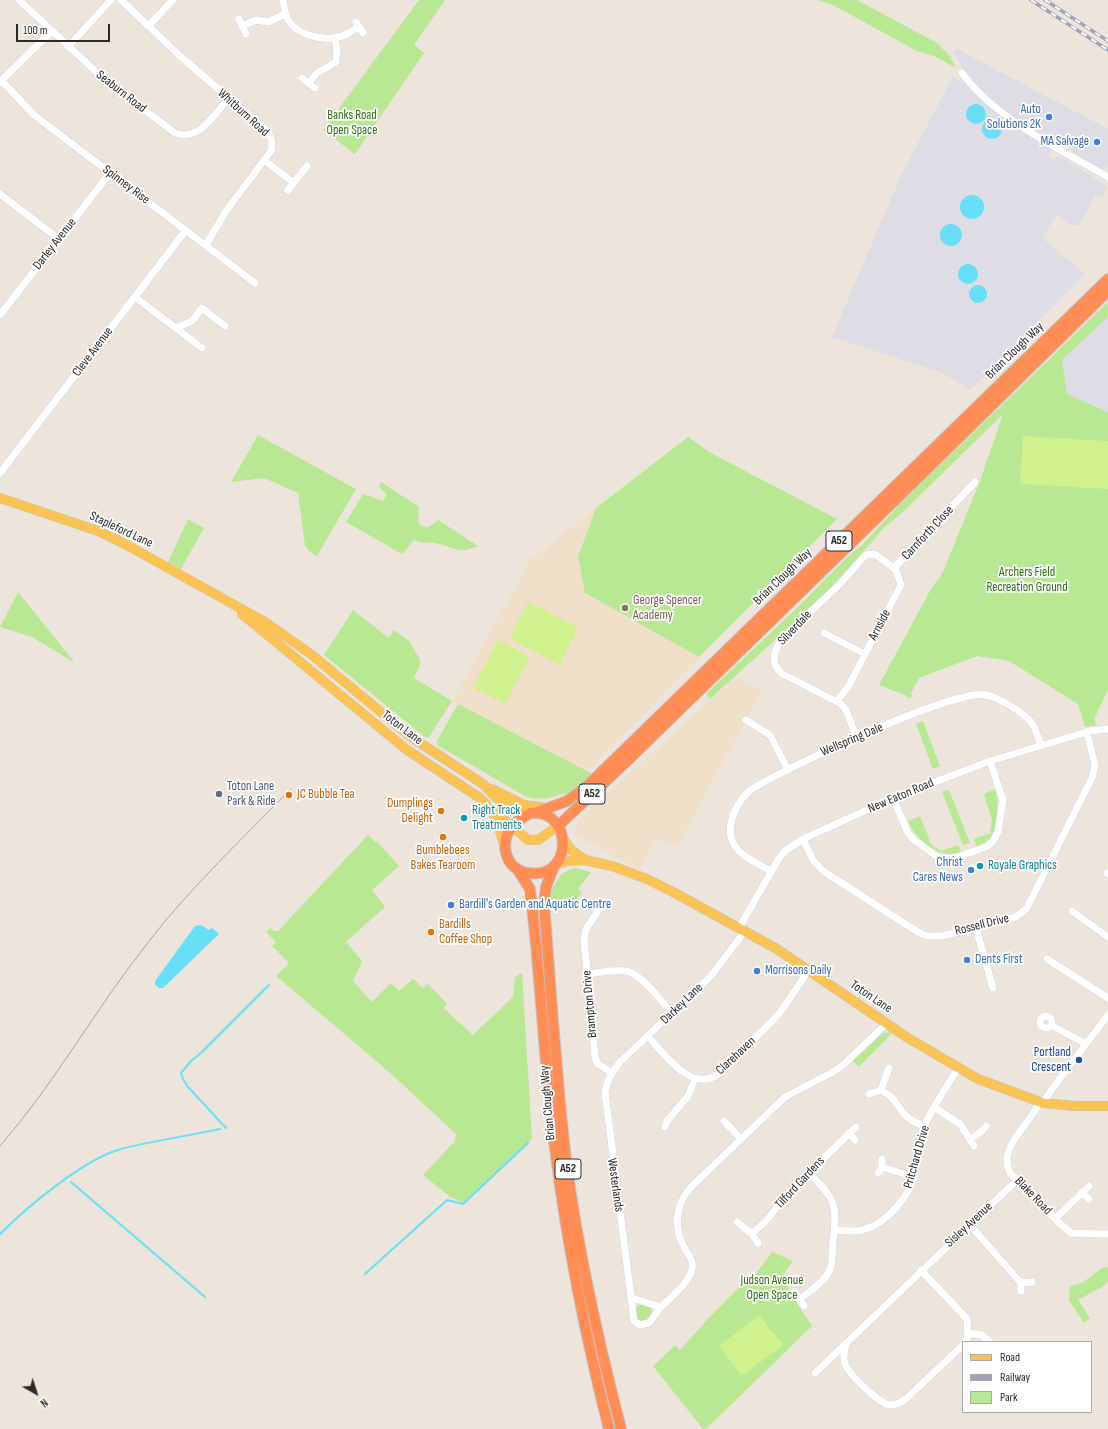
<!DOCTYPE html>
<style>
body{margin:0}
#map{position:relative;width:1108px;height:1429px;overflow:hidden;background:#ede4db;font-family:"Sofia Sans Condensed",sans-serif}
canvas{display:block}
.legend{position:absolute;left:962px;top:1341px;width:130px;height:72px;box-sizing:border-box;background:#fff;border:1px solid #aaa;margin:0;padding:5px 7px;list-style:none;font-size:12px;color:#2a2a2a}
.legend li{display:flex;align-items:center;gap:8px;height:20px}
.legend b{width:20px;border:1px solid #aaa}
.north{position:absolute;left:16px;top:1373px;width:40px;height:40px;-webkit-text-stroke:3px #fff;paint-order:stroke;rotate:141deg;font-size:11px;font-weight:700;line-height:16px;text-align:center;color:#2a2a2a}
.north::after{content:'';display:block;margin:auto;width:14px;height:18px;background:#2a2a2a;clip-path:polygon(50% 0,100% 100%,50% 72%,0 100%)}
.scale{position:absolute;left:16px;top:24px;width:94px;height:18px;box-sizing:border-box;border:2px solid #2a2a2a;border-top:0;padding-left:5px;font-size:12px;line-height:14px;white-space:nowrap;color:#2a2a2a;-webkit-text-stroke:3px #fff;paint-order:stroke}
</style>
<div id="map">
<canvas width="1108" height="1429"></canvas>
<ul class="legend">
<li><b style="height:5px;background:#fbc353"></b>Road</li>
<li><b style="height:5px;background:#9ea4b6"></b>Railway</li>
<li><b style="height:11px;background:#b9e894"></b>Park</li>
</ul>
<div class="north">N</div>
<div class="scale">100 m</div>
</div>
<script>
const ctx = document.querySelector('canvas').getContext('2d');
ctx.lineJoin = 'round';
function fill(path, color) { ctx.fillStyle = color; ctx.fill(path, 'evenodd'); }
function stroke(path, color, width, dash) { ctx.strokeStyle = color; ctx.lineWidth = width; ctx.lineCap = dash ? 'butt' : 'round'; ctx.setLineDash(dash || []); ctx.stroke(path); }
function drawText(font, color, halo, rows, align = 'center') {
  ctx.font = font + ' "Sofia Sans Condensed",sans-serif'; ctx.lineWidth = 3.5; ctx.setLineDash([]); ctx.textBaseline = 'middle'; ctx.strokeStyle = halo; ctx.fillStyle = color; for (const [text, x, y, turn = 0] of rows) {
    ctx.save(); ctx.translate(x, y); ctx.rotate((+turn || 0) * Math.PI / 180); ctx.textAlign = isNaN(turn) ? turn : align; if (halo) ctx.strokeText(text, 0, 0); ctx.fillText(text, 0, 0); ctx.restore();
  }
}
fill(new Path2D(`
 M957,49L1108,129V168L1105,166L1102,169L1074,153L1069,146L1064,142L1061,145L1003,111L970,79L972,77L968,72L966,74L954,53Z
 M953,76L965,84L996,112L1051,150L1049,155L1051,160L1059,156L1063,158L1108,187L1102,196H1095L1079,225H1070L1057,214L1042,238L1085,274L970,390L943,373L832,337L900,178Z
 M1108,317V412L1067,394L1062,360Z`), '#dedce5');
fill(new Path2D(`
 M688,437L709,452L837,519L587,771L452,701L530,560Z
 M735,678L762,691L676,848L657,838L639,869L575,835L578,820Z`), '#f0e0c9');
fill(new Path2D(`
 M419,0H445L414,45L424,53L355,154L323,130Z
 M818,0H857L937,43L950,56L956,68L934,56L917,51L833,5Z
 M1108,302V317L1062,360L1067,394L1108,412V690L1094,719L1096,725L1085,727L1078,704L1009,661L977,656L919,678L911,693L912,697L908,698L907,696L879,685L931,589L943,572L980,481L1003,414L905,510L885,527L822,597L710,699L706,694L804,601L843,561L862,545L902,502Z
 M258,435L356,489L317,556L310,552L305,545L298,493L264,478L231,482Z
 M688,437L709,452L837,519L699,657L585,593L578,557L596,508Z
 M381,482L419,507L418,521L421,526L429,527L438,520L478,546C457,555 458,548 439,544C429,541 426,545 414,540L402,554L346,522L363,494L383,501L387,495L379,487Z
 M188,519L204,528L181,569L168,562Z
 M18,592L75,663L32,637L0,627Z
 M353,610L389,638L394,630L410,642L421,662L414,678L452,701L429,737L426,738L324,655Z
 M458,704L587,771L593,774L567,795L565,793C551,798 540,801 525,796L437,745V741Z
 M923,721L940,766L933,769L916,724Z
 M995,789C999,801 999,828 990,838C987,842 981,844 976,846L974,839L990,833L992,820L984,794Z
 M949,790L970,843L963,845L942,792Z
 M920,816L931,844L941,851L958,845L961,852C936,860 918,841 908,821Z
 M368,835L375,842L377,841L399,866L372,890L385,907L346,942L362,961L353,981L372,1002L391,983L399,991L413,979L423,988L428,984L447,1004L443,1008L473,1035L513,997L515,977L522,973L532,1139L463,1203L449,1196L423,1175L455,1141L456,1134L388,1071L276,976L289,963L272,946L276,942L266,932L270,928L274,931H278Z
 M575,868L591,872L578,889L582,892L573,903H568L564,909L555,903L548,902C553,888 557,872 575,868Z
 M893,1032L859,1067L853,1061L883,1033Z
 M772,1252L793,1261L782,1276L787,1281L790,1293L812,1326L706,1429H703L653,1366L675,1345L680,1350L706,1321L745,1281L749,1283Z
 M1108,1267V1281L1104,1286L1078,1300L1090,1318L1084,1323L1069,1300L1070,1286L1082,1283L1102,1268Z
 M634 1313a9 9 0 1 1 18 0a9 9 0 1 1-18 0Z`), '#b9e894');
fill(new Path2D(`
 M1023,436L1108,441V489L1020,484Z
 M528,602L578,627L560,665L510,639Z
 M498,640L530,657L505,704L473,688Z
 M759,1315L783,1345L742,1376L719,1346Z`), '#d1f08e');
fill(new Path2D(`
 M966 114a10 10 0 1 1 20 0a10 10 0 1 1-20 0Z
 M982 129a10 10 0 1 1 20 0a10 10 0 1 1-20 0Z
 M960 207a12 12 0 1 1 24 0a12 12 0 1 1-24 0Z
 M940 235a11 11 0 1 1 22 0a11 11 0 1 1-22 0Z
 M958 274a10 10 0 1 1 20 0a10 10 0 1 1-20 0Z
 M969 294a9 9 0 1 1 18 0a9 9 0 1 1-18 0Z
 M201,925L209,930L212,928L219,934L163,988H159L155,984V981L195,926Z`), '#66dff7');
stroke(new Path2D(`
 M226,1128L188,1087L183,1079L181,1073L191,1061L201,1053L269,985
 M71,1182L205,1297
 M0,1234C27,1207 84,1159 121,1149C153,1141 187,1136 220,1129
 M365,1274L447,1200L463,1204L528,1143`), '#66dff7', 2);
const minor = new Path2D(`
 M19,0L105,80L175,133C199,142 214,115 228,99
 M121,0L180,56L267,131C272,138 273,144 271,151L226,211L206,245
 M283,0C284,7 285,15 289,21C297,34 319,40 334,38C343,37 351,32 359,27
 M239,19L246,34
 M356,22L363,33
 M148,26L173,0
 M242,26L256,20L268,22L285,14
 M68,47L111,0
 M962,73C997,120 1058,148 1108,177
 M302,78L315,88
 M2,81L34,115L255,283
 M0,82L51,32
 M308,83L317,73L336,62L337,50L335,38
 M264,160L294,183
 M288,190L307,166
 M0,194L59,239
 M135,297L202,348
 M0,315L110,173
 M176,328L192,321L202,308L225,326
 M0,473L186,230
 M894,568L975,482
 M824,633L865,654
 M837,701L848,687L901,585L896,570L875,554L866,555L862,559L840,584L782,639C774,650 770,663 781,673L841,704L846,710L857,738
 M746,720L770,735L788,770
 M893,798L908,833L913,839L939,858H955L986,847L993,841L998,832L1003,800L990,761
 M803,839L813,860L823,871L921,934L927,936H941L976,928L1016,917L1027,908L1092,778L1095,765L1087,733
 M771,871C761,865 748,860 739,851C721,833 734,806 749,791C780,770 955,688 986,695C998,697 1024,713 1032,723C1036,729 1038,738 1041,745
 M1107,873L1108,874
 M602,905L586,929L584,939L595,1057L598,1064L611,1072
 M1072,911L1108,937
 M739,928L778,860L785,851L803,839L893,798L990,761L1090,731L1108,729
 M976,928L993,988
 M1047,959L1108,998
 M588,974C599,973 614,969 626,971C642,974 661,1001 672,1013
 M1040 1022a6 6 0 1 1 12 0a6 6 0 1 1-12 0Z
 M1051,1025L1086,1044
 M648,1036C665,1055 693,1096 721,1072L779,1014L809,970
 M881,1090L889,1068
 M869,1094L881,1090C899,1100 895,1106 907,1117C912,1121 918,1124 924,1126
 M1039,1103C1030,1125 997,1147 1010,1173L1055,1219L1071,1233L1108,1234
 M1043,1103L1052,1089L1108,1015
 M935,1108L960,1124L974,1146
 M724,1121L741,1139
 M665,1127L667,1121L688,1096L695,1079
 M849,1133L855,1140
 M970,1139L981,1132L986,1126
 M882,1167L914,1177
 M878,1173L882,1167V1159
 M1082,1192L1089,1199
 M1055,1219L1089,1186
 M737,1222L752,1234L758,1243
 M970,1225L1021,1283
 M836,1230C845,1231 855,1232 863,1230C888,1223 910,1196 915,1172C918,1157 918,1142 924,1127C932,1107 947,1087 958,1068
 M752,1234L768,1219L785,1196L856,1127
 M921,1270L967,1319L968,1337L965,1342
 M1021,1291V1283L1032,1282
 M795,1292L804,1306
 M632,1298L661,1307C671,1297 689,1283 692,1269C694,1261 689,1255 685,1249C673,1227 675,1205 691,1187L785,1097L831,1073L842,1066L887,1023
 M800,1299C811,1290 827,1281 831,1266C833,1258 832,1249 833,1241C838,1206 835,1198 809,1173
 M661,1307L649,1323L640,1325L634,1321L605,1092C607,1080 612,1072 620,1062L711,976L745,931
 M968,1333L982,1335L990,1342
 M847,1343C844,1349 843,1357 845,1364C849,1374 879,1404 890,1405C897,1405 902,1402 907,1398L963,1345
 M815,1373L1017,1180`);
const major = new Path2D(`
 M0,498L98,531L125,544L265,622L312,655L411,737L483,784L507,808L518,813H531
 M242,614L407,750L480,798C495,811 499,826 504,845
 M492,789L524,805L547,808
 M496,813L528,840H538L558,826
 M563,838L570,849L584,859
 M557,864L568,861L585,860L612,866L647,879L673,892L777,949L908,1038L978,1079L1043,1103L1075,1106H1108`);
const highway = new Path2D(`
 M531,813C575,809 574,885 524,872C505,867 500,843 511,828C516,821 523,817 531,813Z
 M535,813L567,801L584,789L1108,279
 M558,826L625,763L920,476L1108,291
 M554,866L546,887L544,904C551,989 556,1075 566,1160C578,1251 598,1340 621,1429
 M518,870L530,889C541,978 544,1068 556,1156C568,1249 586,1339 609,1429`);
stroke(minor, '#d0d6e4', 8);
stroke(major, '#c3c3c3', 10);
stroke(highway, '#c3c3c3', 12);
stroke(minor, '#fff', 7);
stroke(major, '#fbc353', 9);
stroke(highway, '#ff8d55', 10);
stroke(new Path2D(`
 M0,1146C56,1082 97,1006 150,940C191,887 244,837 291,789`), '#9ea4b6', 1);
const rail = new Path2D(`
 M1031,0L1108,50
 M1045,0L1108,41`);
stroke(rail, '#9ea4b6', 3.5);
stroke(rail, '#fff', 2, [6]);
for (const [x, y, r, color] of [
 [1049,117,4,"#3f7fe0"],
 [1097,142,4,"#3f7fe0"],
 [625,608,4,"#8d6e63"],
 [219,794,4,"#5c6f8a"],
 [289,795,4,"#e8710a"],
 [441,811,4,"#e8710a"],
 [464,818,4,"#0f9aa8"],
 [443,837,4,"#e8710a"],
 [980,866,4,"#0f9aa8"],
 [971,870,4,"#3f7fe0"],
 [451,905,4,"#3f7fe0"],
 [431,932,4,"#e8710a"],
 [967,960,4,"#3f7fe0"],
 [757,971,4,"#3f7fe0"],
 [1079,1060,4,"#1a4fb4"]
]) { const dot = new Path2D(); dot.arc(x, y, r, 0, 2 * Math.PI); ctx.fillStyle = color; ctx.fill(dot); stroke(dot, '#fff', 1.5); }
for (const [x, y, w] of [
 [839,541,26],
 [592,794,26],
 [568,1169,26]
]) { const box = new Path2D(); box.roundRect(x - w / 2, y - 10, w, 20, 3); ctx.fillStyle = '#fff'; ctx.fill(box); stroke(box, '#2a2a2a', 1); }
drawText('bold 12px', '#2a2a2a', null, [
 ["A52",839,541],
 ["A52",592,794],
 ["A52",568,1169]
]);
drawText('13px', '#2a2a2a', '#fff', [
 ["Seaburn Road",121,92,38],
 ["Whitburn Road",243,113,42],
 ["Spinney Rise",126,185,37],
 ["Darley Avenue",55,244,-52],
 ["Brian Clough Way",1015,351,-44],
 ["Cleve Avenue",93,352,-53],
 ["Stapleford Lane",121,530,25],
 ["Carnforth Close",928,533,-47],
 ["Brian Clough Way",783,577,-44],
 ["Arnside",880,625,-62],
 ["Silverdale",795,628,-46],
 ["Toton Lane",402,728,37],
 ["Wellspring Dale",852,740,-23],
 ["New Eaton Road",901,796,-23],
 ["Rossell Drive",982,925,-14],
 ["Toton Lane",871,997,34],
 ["Brampton Drive",590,1004,-95],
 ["Darkey Lane",682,1004,-44],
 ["Clarehaven",736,1056,-43],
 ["Brian Clough Way",548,1103,-95],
 ["Pritchard Drive",917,1157,-74],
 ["Tilford Gardens",800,1183,-47],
 ["Westerlands",615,1185,82],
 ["Blake Road",1033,1196,46],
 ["Sisley Avenue",969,1225,-43]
]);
drawText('13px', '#366cbe', '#fff', [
 ["Auto",1041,110],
 ["Solutions 2K",1041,125],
 ["MA Salvage",1089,142],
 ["Christ",963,863],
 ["Cares News",963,878],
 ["Bardill's Garden and Aquatic Centre",459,905,"left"],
 ["Dents First",975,960,"left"],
 ["Morrisons Daily",765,971,"left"]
], 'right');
drawText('13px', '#306d15', '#fff', [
 ["Banks Road",352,116],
 ["Open Space",352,131],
 ["Archers Field",1027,573],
 ["Recreation Ground",1027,588],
 ["Judson Avenue",772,1281],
 ["Open Space",772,1296]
]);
drawText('13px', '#785e54', '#fff', [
 ["George Spencer",633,601],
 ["Academy",633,616]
], 'left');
drawText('13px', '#4e5e75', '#fff', [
 ["Toton Lane",227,787],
 ["Park & Ride",227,802]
], 'left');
drawText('13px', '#c56008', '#fff', [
 ["JC Bubble Tea",297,795],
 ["Dumplings",433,804,"right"],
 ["Delight",433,819,"right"],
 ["Bumblebees",443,851,"center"],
 ["Bakes Tearoom",443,866,"center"],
 ["Bardills",439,925],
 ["Coffee Shop",439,940]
], 'left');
drawText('13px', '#0d838f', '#fff', [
 ["Right Track",472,811],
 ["Treatments",472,826],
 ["Royale Graphics",988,866]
], 'left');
drawText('13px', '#164399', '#fff', [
 ["Portland",1071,1053],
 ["Crescent",1071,1068]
], 'right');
</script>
